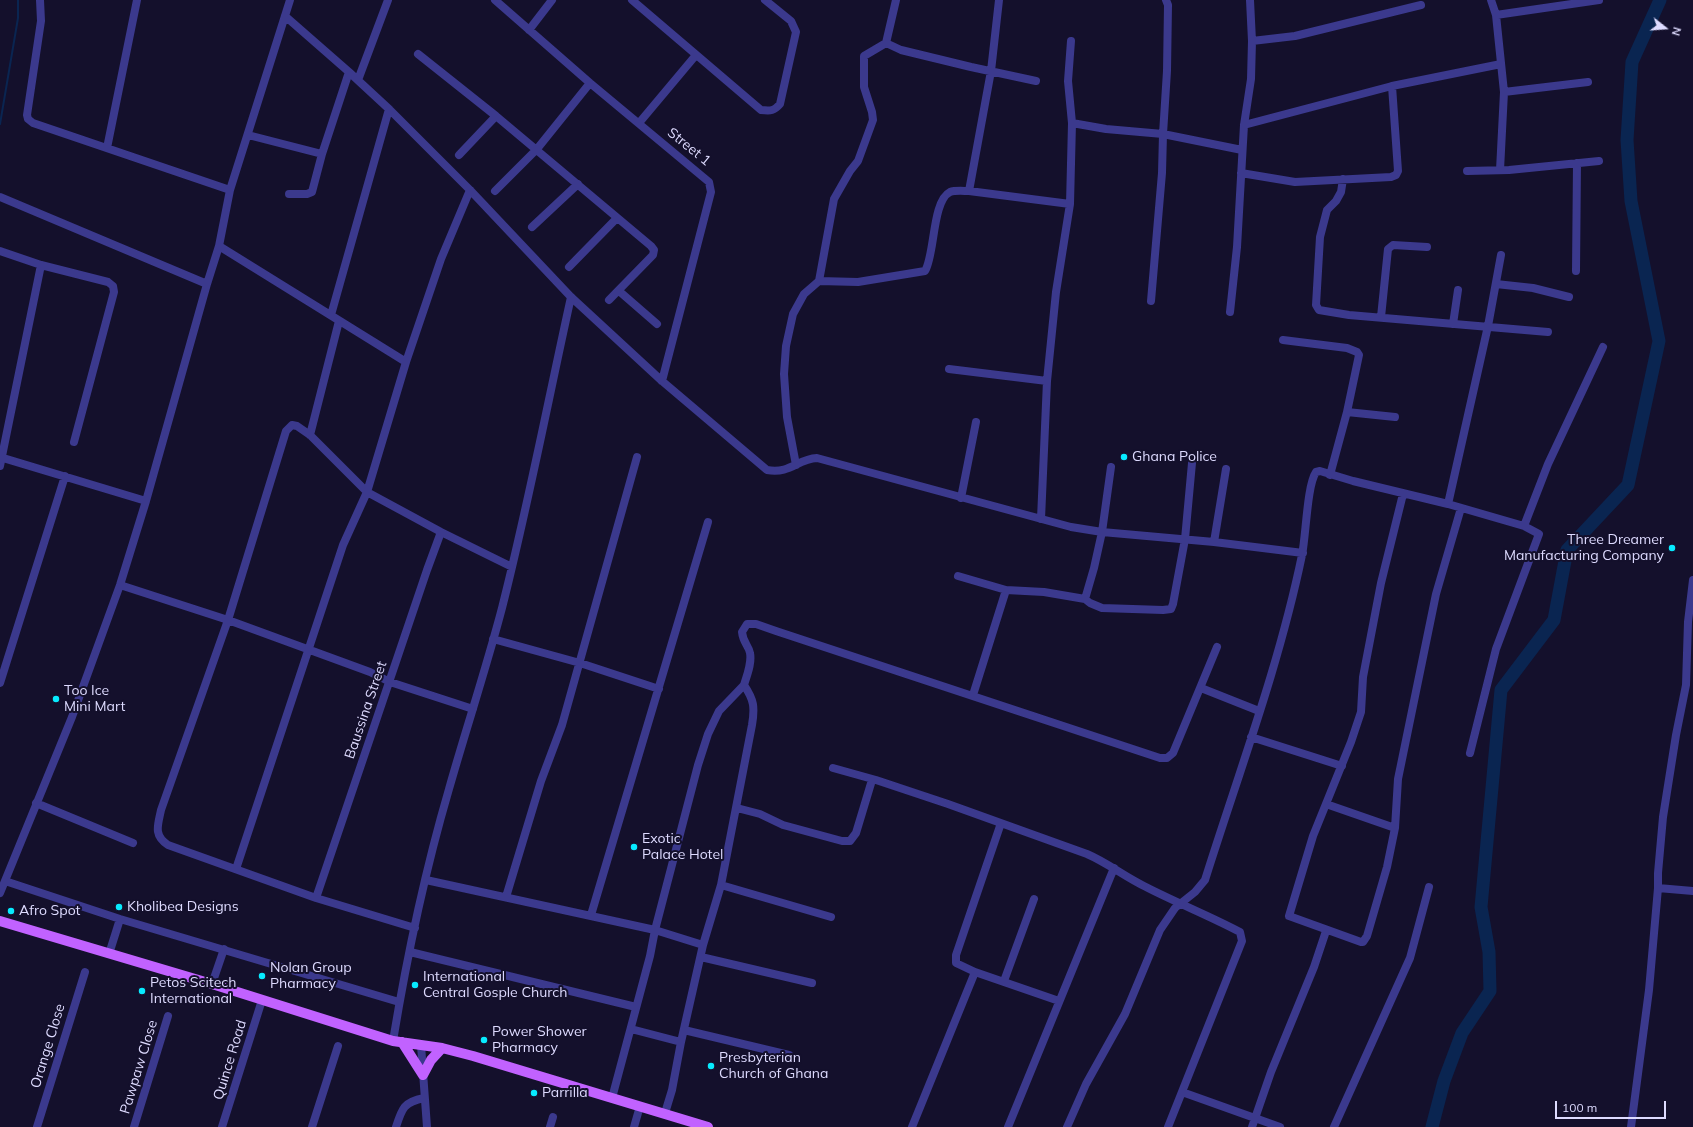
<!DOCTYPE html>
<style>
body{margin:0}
#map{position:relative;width:1693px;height:1127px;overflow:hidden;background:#14102c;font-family:Mulish,sans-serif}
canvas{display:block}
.north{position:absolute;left:1645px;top:8px;width:40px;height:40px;-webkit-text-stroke:3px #14102c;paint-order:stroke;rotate:107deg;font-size:11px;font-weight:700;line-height:16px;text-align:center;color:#dedbff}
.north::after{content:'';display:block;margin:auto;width:14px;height:18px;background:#dedbff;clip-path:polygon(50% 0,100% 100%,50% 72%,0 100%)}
.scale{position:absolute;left:1555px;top:1101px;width:111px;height:18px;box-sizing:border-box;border:2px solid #dedbff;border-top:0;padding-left:5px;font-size:12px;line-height:14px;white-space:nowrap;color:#dedbff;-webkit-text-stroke:3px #14102c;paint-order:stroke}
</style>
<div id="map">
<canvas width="1693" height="1127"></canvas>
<div class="north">N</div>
<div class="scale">100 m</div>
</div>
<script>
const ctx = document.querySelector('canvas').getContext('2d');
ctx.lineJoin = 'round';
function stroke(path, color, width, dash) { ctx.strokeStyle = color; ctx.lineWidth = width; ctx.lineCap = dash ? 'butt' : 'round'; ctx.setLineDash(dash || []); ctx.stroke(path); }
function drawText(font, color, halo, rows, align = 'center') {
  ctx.font = font + ' Mulish,sans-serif'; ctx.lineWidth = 4; ctx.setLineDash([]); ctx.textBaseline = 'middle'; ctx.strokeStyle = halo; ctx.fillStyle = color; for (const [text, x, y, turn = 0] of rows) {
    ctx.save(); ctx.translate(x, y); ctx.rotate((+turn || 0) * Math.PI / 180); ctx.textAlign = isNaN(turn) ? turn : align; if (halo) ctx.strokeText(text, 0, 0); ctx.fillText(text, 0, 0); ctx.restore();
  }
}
stroke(new Path2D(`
 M0,124L18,18V0`), '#0a2551', 2);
stroke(new Path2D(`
 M1432,1127L1444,1081L1462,1033L1490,991L1489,952L1481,907L1501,690L1554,620L1567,550L1628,485L1659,341L1631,201L1627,140L1632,62L1660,0`), '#0a2551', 13);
stroke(new Path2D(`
 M40,0L41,21L27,115L28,119L33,123L230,190
 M495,0L590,83L709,182L711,192L662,381
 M632,0L761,110C771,111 774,111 780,104L796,32L791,21L765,0
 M1491,0L1496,15L1504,92L1500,170
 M1496,15L1599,0
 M285,16L349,72L389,109L470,190L571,297L662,381L767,470C791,474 797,459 817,458L1071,527L1102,532L1214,542L1303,553
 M529,30L552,0
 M1252,41L1295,36L1421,5
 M886,43L901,50L971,67L1036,81
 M418,54L496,116L651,246L654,250L653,255L609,300
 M358,80L388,0
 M1504,92L1588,82
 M639,123L696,55
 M1072,123L1106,129L1163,134L1242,150
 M1244,125L1392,86L1501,64
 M248,135L322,154L312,192L307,194H289
 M107,148L137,0
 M322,154L349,72
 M459,155L496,116
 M1467,171L1509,170L1599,161
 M1241,173L1295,182L1391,177L1396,175L1398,171L1392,86
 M1343,179L1341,192L1336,201L1327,210L1320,237L1316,305L1319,310L1349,315L1548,332
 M495,191L537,149L590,83
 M969,191L991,71L999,0
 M0,197L207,284
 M532,227L578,184
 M219,246L406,362
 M0,251L41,265L108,282L113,286L114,292L74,442
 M569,267L617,218
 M1576,271L1577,163
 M819,281L858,282L925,271C935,255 932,201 950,192C955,190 964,191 969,191L1070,204
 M1496,284L1533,288L1569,297
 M619,291L657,324
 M1151,301L1162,173L1163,134L1167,71L1168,5L1166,0
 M1230,312L1237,247L1244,125L1251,79L1252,41L1250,0
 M331,315L389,109
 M1381,317L1388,249L1393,245L1427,247
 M1453,324L1458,290
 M1283,340L1347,348L1357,352L1359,355L1347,412L1330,475
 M949,369L1047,381
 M1347,412L1395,417
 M310,435L339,321
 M0,457L146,501
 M796,465L787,417L784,374L786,346L793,314L804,294L819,281L834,199L850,171L858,161L873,120L872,112L864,87V56L886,43L896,0
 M0,466L41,265
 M1403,494L1381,583L1363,677L1361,712L1351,742L1313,836L1289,916L1361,942H1363L1367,936L1387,867L1395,828L1398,779L1436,594L1461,508
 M961,498L976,422
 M1448,504L1488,326L1501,255
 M1041,519L1047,381L1056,292L1070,204L1072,123L1068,81L1071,41
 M1524,526L1548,464L1603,347
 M1214,542L1226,469
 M958,576L1006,590L1044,592L1085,599L1090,603L1102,608L1163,610L1171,609L1173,604L1185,539L1192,463
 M1693,580L1688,622L1686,685L1676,735L1663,817L1658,873V888L1693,891
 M120,585L228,620L370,672L390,682L473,709
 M1085,599L1094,568L1102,532L1111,467
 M493,639L580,663L659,689
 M0,683L65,476
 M1201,688L1259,711
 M973,695L1006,590
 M1251,737L1342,766
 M833,768L876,780L948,804L1087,854C1108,863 1125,877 1146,887C1177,903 1210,916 1240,932L1242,941L1168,1127
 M36,803L133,843
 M1326,804L1395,828
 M737,808L760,814L783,825L842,841H850L856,833L872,780
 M1001,823L956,955V963L975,972L1059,1001
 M236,869L343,545L367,492L406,362L441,259L470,190
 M426,880L655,930L703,945
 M5,881L120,919L399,1002
 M721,885L831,917
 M0,893L72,717L120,585L146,501L207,284L219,246L230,190L290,0
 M506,897L541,781L562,725L637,457
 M316,898L427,570L441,532
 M591,915L708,522
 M415,928L316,898L168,845C153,835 158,825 161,810L228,620L286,431L292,425L297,426L310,435L367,492L441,532L512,567
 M410,952L636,1007
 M109,954L120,919
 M701,957L812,983
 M1004,981L1034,899
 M212,984L224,949
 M631,1029L681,1042
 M684,1030L789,1055
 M393,1041C407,956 425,871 449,789C466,729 486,669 502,608C528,506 548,401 571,297
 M421,1045L427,1127
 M1182,1092L1280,1127
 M612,1098L650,956L655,930L698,765L708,734L719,711L744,685
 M665,1113L672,1090L681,1042L703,945L721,885L752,725C755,707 754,700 744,685C747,675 752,663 750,653C749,646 743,643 742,632L747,624H756L776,631L1160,758H1167L1173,753L1217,647
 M37,1127L85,972
 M134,1127L168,1016
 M222,1127L262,1000
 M312,1127L338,1046
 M396,1127C402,1108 404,1102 424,1098
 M550,1127L553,1117
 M634,1127L640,1106
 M912,1127L975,972
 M1008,1127L1114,868
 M1067,1127L1086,1084L1125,1014L1160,930L1175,908L1195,892L1205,880C1239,772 1279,666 1302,555C1306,536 1307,485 1316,472L1320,471L1353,481L1448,504L1524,526L1539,534L1496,649L1470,753
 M1252,1127L1271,1072L1314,967L1326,931
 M1334,1127L1410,958L1429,887
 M1631,1127L1649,990L1658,888`), '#3b398d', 8);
stroke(new Path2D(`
 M0,921L212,984L393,1041L442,1048L473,1056L708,1127
 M402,1042L423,1075
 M423,1075L431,1060L442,1048`), '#c162ff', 10);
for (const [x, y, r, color] of [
 [1124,457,4,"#07ebff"],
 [1672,548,4,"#07ebff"],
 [56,699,4,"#07ebff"],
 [634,847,4,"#07ebff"],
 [119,907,4,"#07ebff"],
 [11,911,4,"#07ebff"],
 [262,976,4,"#07ebff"],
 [415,985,4,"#07ebff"],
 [142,991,4,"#07ebff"],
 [484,1040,4,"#07ebff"],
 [711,1066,4,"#07ebff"],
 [534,1093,4,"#07ebff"]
]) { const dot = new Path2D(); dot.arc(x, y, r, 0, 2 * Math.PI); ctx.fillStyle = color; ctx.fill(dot); stroke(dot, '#14102c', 1.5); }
drawText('14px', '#dedbff', '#14102c', [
 ["Street 1",689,147,39],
 ["Baussina Street",366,710,-71],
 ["Orange Close",48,1046,-73],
 ["Quince Road",230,1060,-73],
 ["Pawpaw Close",139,1067,-73]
]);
drawText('14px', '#dedbff', '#14102c', [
 ["Ghana Police",1132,457],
 ["Three Dreamer",1664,540,"right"],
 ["Manufacturing Company",1664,556,"right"],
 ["Too Ice",64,691],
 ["Mini Mart",64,707],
 ["Exotic",642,839],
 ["Palace Hotel",642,855],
 ["Kholibea Designs",127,907],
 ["Afro Spot",19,911],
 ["Nolan Group",270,968],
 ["Pharmacy",270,984],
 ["International",423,977],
 ["Central Gosple Church",423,993],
 ["Petos Scitech",150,983],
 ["International",150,999],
 ["Power Shower",492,1032],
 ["Pharmacy",492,1048],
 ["Presbyterian",719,1058],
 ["Church of Ghana",719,1074],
 ["Parrilla",542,1093]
], 'left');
</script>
